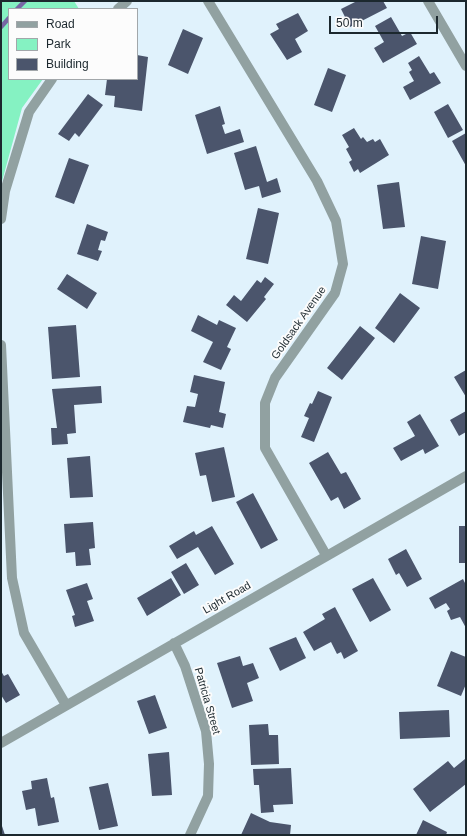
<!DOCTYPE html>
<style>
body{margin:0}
#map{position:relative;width:467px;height:836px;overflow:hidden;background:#e0f2fc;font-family:Helvetica,sans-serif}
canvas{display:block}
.frame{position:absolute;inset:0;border:2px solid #1c282e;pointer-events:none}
.legend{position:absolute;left:8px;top:8px;width:130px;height:72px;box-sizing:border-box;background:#fcfcfc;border:1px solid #a2a7aa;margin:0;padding:5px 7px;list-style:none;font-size:12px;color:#1c282e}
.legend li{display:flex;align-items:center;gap:8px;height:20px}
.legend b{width:20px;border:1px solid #a2a7aa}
.scale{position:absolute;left:329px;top:16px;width:109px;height:18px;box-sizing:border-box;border:2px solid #1c282e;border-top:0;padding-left:5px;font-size:12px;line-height:14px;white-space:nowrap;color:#1c282e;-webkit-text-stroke:3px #fcfcfc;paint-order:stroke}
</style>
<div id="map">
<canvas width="467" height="836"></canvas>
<div class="frame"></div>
<ul class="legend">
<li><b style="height:5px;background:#91a1a1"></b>Road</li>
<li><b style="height:11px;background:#85f2c2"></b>Park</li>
<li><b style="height:11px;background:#4b556c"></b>Building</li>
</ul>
<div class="scale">50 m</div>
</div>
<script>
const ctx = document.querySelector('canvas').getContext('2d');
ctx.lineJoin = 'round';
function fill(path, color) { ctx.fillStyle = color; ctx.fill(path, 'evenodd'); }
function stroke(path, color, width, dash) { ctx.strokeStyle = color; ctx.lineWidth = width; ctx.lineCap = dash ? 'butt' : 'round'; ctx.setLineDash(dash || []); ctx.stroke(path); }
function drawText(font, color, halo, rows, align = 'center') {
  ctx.font = font + ' Helvetica,sans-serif'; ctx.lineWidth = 4; ctx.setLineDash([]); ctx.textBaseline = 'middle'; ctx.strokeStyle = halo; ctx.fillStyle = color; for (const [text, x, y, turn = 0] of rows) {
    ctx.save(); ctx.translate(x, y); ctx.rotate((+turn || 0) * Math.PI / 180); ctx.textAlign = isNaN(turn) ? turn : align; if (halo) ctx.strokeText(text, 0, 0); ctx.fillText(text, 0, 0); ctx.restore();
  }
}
fill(new Path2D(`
 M1,1H74L79,9H9V79H43L22,108L1,185Z`), '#85f2c2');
stroke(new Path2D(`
 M17,9L25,1
 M1,27L9,18`), '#7766a4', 4.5);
fill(new Path2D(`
 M357,1H383L387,8L350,27L341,9Z
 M298,13L308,31L295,39L302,52L287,60L270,34L279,29L276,24Z
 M391,17L402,36L410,32L417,44L383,63L374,48L384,42L375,26Z
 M183,29L203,38L188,74L168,65Z
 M137,55L148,57L142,111L114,107L115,96L105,95L107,79H137Z
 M419,56L430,74L434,72L441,83L410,100L403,87L414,81L409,72L412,70L408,63Z
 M328,68L346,75L332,112L314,105Z
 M88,94L103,105L79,137L75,133L69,141L58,134Z
 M448,104L463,130L448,138L434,112Z
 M220,106L225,124L222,125L225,134L240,129L244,142L207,154L195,115Z
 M354,128L361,139L363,137L367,142L373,139L375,142L380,139L389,155L360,173L358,169L354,172L349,162L352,160L346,149L349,147L342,135Z
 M466,133V166L452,141Z
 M256,146L267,182L277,178L281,192L262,198L259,186L245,190L234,153Z
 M69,158L89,165L74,204L55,197Z
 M399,182L405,227L383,229L377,185Z
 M258,208L279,213L268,264L246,259Z
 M87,224L108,232L105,241L101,240L98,250L102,251L98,261L77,254Z
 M421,236L446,241L438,289L412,284Z
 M67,274L97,293L87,309L57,289Z
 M265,277L274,284L264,297L266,299L247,322L226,305L234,295L241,301L257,280L261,283Z
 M400,293L420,308L394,343L375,328Z
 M198,315L217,325L219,320L236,328L227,347L231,349L221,370L203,362L213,342L191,331Z
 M76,325L80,377L52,379L48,327Z
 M360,326L375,338L342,380L327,368Z
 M466,370V397L454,377Z
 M194,375L225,382L219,412L226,414L223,428L211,425L210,428L183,422L187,406L195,407L198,394L190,392Z
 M101,386L102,403L74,405L76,433L67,434L68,444L52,445L51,428H57L52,389Z
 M318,391L332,397L314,442L301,437L309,418L304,416L310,403L312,404Z
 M466,411V432L459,436L450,420Z
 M420,414L439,446L425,454L423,449L401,461L393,448L415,436L407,422Z
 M224,447L235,497L212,502L206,475L200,476L195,453Z
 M328,452L341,474L346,472L361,499L344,509L338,497L331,501L309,463Z
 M90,456L93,497L70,498L67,458Z
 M253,493L278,540L261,549L236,502Z
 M93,522L95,548L89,549L91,565L76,566L75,552L66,553L64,524Z
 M212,526L234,564L215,575L198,547L177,559L169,546L194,531L196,535Z
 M459,526H466V563H459Z
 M406,549L422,579L407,587L399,573L396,575L388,559Z
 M186,563L199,585L184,594L171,572Z
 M171,578L181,595L147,616L137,598Z
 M373,578L391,610L370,622L352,589Z
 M463,579L466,585V628L460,617L451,620L447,611L450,609L446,603L435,609L429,598Z
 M87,583L93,599L87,601L94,621L75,627L72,616L75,615L66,590Z
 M335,607L358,651L344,659L341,652L337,654L331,642L314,651L303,632L325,619L322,614Z
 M296,637L306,658L280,671L269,648Z
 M451,651L466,657V684L461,696L437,686Z
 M240,656L243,666L253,663L259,678L247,683L253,701L232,708L217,663Z
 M1,671L4,676L8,674L20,695L6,703L1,695Z
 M155,695L167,728L149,734L137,701Z
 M449,710L450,737L400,739L399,712Z
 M268,724L269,735H278L279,764L251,765L249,725Z
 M169,752L172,795L152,796L148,754Z
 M465,759L466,784L430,812L413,789L448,761L454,768Z
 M291,768L293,804L273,805L274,812L261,813L259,785H254L253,769Z
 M47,778L51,798L54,797L59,822L38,826L35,808L26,810L22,791L32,789L31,781Z
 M108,783L118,826L99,830L89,787Z
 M251,813L270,822L291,825L290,835H241Z
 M423,820L447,832L446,835H416Z
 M1,823L5,835H1Z`), '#4b556c');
stroke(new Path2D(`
 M208,1L317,181L336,221L343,264L335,293L275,378L265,403V448L326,555
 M428,1L466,66
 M118,9L127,1
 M1,219L5,191L29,112L52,79
 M1,345L12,578L24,633L66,705
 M174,643L185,666L206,731L209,764L208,796L190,835
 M1,743L466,476`), '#91a1a1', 10);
drawText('11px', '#1c282e', '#fcfcfc', [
 ["Goldsack Avenue",299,323,-55],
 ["Light Road",227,598,-30],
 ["Patricia Street",207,701,74]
]);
</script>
